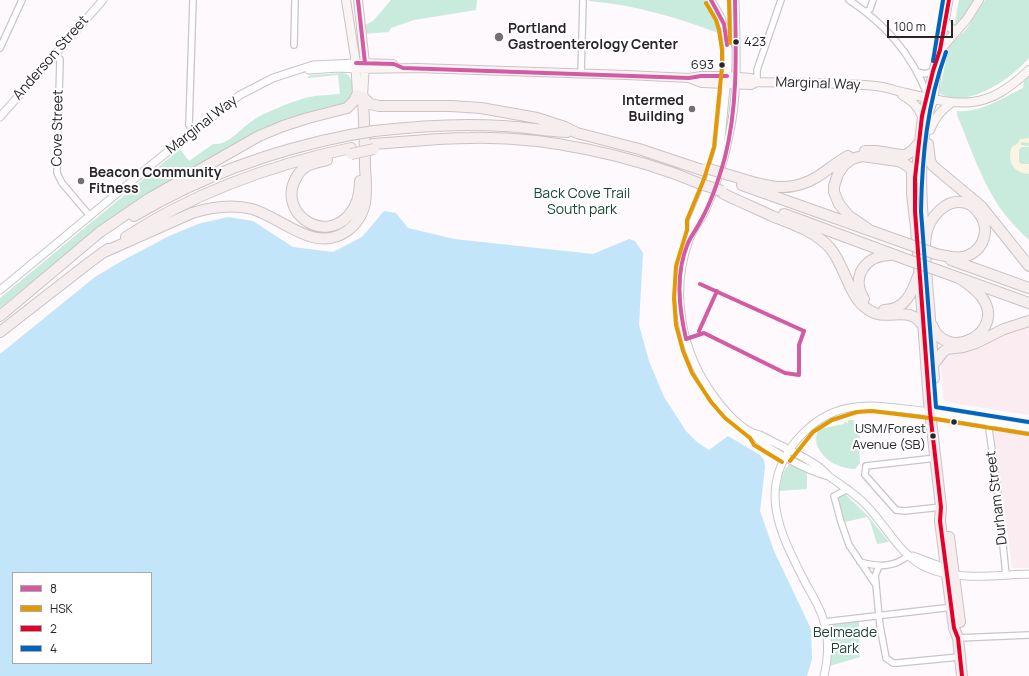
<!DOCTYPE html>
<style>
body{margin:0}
#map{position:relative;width:1029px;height:676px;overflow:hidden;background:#fdf9fd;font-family:Manrope,sans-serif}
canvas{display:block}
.legend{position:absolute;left:12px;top:572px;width:140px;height:92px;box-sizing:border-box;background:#fff;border:1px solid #a9a8aa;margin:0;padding:5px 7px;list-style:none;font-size:12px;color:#29252a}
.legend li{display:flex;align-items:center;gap:8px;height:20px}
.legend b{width:20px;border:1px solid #a9a8aa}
.scale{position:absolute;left:887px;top:20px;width:66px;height:18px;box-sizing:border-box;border:2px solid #29252a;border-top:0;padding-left:5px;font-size:12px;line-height:14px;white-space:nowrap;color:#29252a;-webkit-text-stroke:3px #fff;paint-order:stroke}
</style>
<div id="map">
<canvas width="1029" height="676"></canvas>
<ul class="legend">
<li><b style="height:5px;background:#d25ba3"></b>8</li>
<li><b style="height:5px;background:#e29904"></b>HSK</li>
<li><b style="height:5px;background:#e4002b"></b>2</li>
<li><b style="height:5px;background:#0065bd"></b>4</li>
</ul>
<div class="scale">100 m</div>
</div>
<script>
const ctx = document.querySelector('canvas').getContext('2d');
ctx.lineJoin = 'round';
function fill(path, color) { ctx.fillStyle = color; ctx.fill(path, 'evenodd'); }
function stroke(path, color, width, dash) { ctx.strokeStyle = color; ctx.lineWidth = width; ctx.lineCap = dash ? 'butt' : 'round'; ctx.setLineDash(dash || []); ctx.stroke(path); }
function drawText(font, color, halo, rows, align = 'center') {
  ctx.font = font + ' Manrope,sans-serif'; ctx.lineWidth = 4; ctx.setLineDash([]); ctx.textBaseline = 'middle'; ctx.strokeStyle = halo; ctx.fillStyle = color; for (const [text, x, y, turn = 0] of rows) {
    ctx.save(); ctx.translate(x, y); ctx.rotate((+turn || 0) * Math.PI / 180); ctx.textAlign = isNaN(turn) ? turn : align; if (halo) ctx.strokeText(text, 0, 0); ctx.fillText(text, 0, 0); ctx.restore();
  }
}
fill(new Path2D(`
 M1029,324V415L946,402L943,397L941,363L947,353Z
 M993,428L1029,434V568H1012L1005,513Z`), '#faecf1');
fill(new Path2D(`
 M391,0H477L476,10L414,20L391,28L389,32L362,34L361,27L373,21Z
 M589,0H705L715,15L723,35C679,18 636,5 589,1Z
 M959,0H974L956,27H954Z
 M985,0H1029V58C1011,79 967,110 939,93L949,45L966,30Z
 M342,73C348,73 351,77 352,83C352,91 353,100 345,105C340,108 314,112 308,114L93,232L0,308V298L180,149L189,161L213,144C229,145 239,130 252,121C265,112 293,101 309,97C319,95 330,95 340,94L338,75L308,78V76L312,75Z
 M1029,77V240C1015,227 1001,212 992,195C977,169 968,141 957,115V111C980,113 1003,98 1023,88L1024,81Z
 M848,420H853L854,422L859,426L860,438L859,439L860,463L855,469C840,469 822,460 817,445C815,440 817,434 818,429L844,424V422L848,423Z
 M791,464L807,472V489L780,491C781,482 782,468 791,464Z
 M842,494L846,495L868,516L889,542L877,544L870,521L867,517L845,522L838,498L840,495Z
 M859,620L860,657L830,666L829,624Z`), '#c9ebdd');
fill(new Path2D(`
 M1029,138V143L1022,142L1020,144L1022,145L1029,146V147H1022L1019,150V162L1022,164H1029V174C1014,174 1006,160 1012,147L1018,143L1020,139Z`), '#fbf4e1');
fill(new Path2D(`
 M384,211L396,213L408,228L454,239L593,254L629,239L635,241L643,253L639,325L649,361L664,397L686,431L697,442L709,450L728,436L760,455L764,460L765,467L760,511L774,551L811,629L812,659L807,676H0V354L95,277L120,262L169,236L198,224L228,217L253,221L293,247L333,252L362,237ZM13,573H151V663H13Z`), '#c2e5fa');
const street = new Path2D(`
 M849,0C885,24 911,53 927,94
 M866,12L870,9L873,0
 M294,45L295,0
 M0,48L22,0
 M54,55L60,59L57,173L62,183L90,216
 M917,72L925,74L933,71
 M581,74L583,0
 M757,82V70L781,0
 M193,131L189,125L193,0
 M988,422L997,486L1006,575
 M936,458L866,466L865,475L896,510L905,511L941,507
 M848,489L834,496L841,522L849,545L876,585L880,626L886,658L893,663H897L959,657
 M860,562C878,567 894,568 909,555
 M876,583L875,576L879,566
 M824,622L953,607
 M958,638L1029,635`);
const secondary = new Path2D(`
 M735,0C736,45 739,92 729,136C724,162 716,187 705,211C700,221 693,229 689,240C670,292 681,351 713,395C723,409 743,433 760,435C780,446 801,454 819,467C823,470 826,474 830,477C841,485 852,492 862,501C884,521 899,556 927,568C955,581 998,575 1029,574
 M309,70L339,68L356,69
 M934,99L940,50L949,0
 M0,117L103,0
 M693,231V222L710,181L720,148L728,67V50L725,29L721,18L711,0
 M0,290L172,148L240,95L273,78L313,65L356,63
 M935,413L1029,428
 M754,434C763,449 810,471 828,476
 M913,556L945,568L948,570
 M824,676C828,659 829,639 824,622C821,609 813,596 806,584C781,535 756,490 796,441C835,394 877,406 930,412`);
const primary = new Path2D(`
 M346,0L355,57L357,95
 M358,0L365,63L363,97
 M945,22L952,29L957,31
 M361,63L393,64
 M356,69L417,68L627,75L689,78L701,76H727L751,78L757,82
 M691,79L702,83L751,85L757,82C797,83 837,83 876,86C886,87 896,91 906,93C961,106 985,112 1029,70
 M902,95C912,101 917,105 922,116
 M930,130C935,118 940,111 951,103
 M915,179L922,116L936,61L940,50L967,19L979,0
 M925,235C922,199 920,164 926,129C928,119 929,109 934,99`);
const highway = new Path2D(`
 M363,97L370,104L379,106H451L481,108L537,118L565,127L577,133L639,149L705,171
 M374,131C417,126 459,123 503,126C524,127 546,131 567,132
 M373,144C406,142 438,138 470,138C544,136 632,155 701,184
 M928,144L930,161L933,166L981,206L1029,266
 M865,151H876L901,155H906L913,150L918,144
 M327,160C321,161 314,163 309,165C303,168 299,172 296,178C277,212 323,245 349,215C357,206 360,193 360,181
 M729,175C762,184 785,196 817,177C828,170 837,162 848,156
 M742,185L908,244
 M722,193C738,201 755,208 772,216C792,224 815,231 830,248C844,264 849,296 866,308C887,325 908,302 923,326
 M784,214L908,260
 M134,216C201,176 273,150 350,135
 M868,229L849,216L839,204L834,192V186L838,174L844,165L852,159L862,156L898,161L903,163L909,167L912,171V194L916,228L929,402L941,507L940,521L954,628L958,638L962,676
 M126,237C195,192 270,165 351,148
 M102,253L192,213C211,207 232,204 252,209C283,218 314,254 347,231C356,225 363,214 365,203C367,191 366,179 365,167C365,143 364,120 363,97
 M951,260L1029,288
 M937,270L1029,303
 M864,299C850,276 866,255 891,255
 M884,310C905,310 912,293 918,276
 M0,316L100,232L150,198L259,136L283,126L308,118L347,108L354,101L357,95
 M932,325C946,364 1009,332 981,296C975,289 967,283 959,278
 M0,332L90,262L108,249
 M933,365L943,352L947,349L963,347L976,343L1004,329L1029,321
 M934,378C932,354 931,330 929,305C927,287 926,269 925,251C925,246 925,240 926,235C929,218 946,197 966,203C971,204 975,208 978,212C990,226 986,247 969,255C960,260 947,256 936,254
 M949,537L960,622`);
stroke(street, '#c9c5c9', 8);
stroke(secondary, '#c9c5c9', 9);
stroke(primary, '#ccc2c4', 10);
stroke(highway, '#ccc2c4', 12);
stroke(street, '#fffeff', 5.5);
stroke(secondary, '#fffeff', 7);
stroke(primary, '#faf5f4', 8);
stroke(highway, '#f6eeee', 10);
const highwayBridge = new Path2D(`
 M350,135L374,131
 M351,154L374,149
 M706,168L729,175
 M701,184L722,191
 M908,244L936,254
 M908,260L937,270`);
stroke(highwayBridge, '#ccc2c4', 12, []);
stroke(highwayBridge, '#f6eeee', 10);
stroke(new Path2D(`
 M358,0L365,63
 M711,0L724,24L727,45
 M356,63L394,64L403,68L689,78L701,76H727
 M700,284L804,331
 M699,331L717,291
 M686,339C679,308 675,274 688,243C691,236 696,230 700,222C711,203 719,179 725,157C738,106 736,52 735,0
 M686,339L704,333L785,373L799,375
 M799,375V345L804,331`), '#d25ba3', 4);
stroke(new Path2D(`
 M729,0L730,43
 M706,3L716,20L719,30L722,50V67L714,147L704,179L687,220V230L676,266L674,298L676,325L683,351L692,373L711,402L725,418L750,438L754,445L782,462
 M790,461L813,432L832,420L857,412L872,411L929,418L1028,434`), '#e29904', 4);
stroke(new Path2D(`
 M949,0L940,50L933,71L922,116L915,178V211L930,412L941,507L940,521L954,628L958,638L962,676`), '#e4002b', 4);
stroke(new Path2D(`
 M946,52C927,104 922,156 921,211L936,407L1029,422
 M933,61L943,0`), '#0065bd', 4);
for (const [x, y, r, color] of [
 [499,37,5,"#736f74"],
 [736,42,3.5,"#29252a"],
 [722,65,3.5,"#29252a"],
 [692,109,4,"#736f74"],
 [81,181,4,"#736f74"],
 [954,422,3.5,"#29252a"],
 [933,436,3.5,"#29252a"]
]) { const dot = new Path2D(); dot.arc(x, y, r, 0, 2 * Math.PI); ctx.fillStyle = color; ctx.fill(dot); stroke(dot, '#fff', 1.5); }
drawText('13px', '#29252a', '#fff', [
 ["423",744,42,"left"],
 ["693",714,65],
 ["USM/Forest",926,429],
 ["Avenue (SB)",926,445]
], 'right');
drawText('bold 14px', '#29252a', '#fff', [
 ["Portland",508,29],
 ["Gastroenterology Center",508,45],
 ["Intermed",684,101,"right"],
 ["Building",684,117,"right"],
 ["Beacon Community",89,173],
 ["Fitness",89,189]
], 'left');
drawText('14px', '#29252a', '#fff', [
 ["Anderson Street",51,58,-49],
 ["Marginal Way",818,84,2],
 ["Marginal Way",202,125,-38],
 ["Cove Street",58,128,-89],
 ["Durham Street",997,498,-97]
]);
drawText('14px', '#1b4635', '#fff', [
 ["Back Cove Trail",582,194],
 ["South park",582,210],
 ["Belmeade",845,633],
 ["Park",845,649]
]);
</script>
